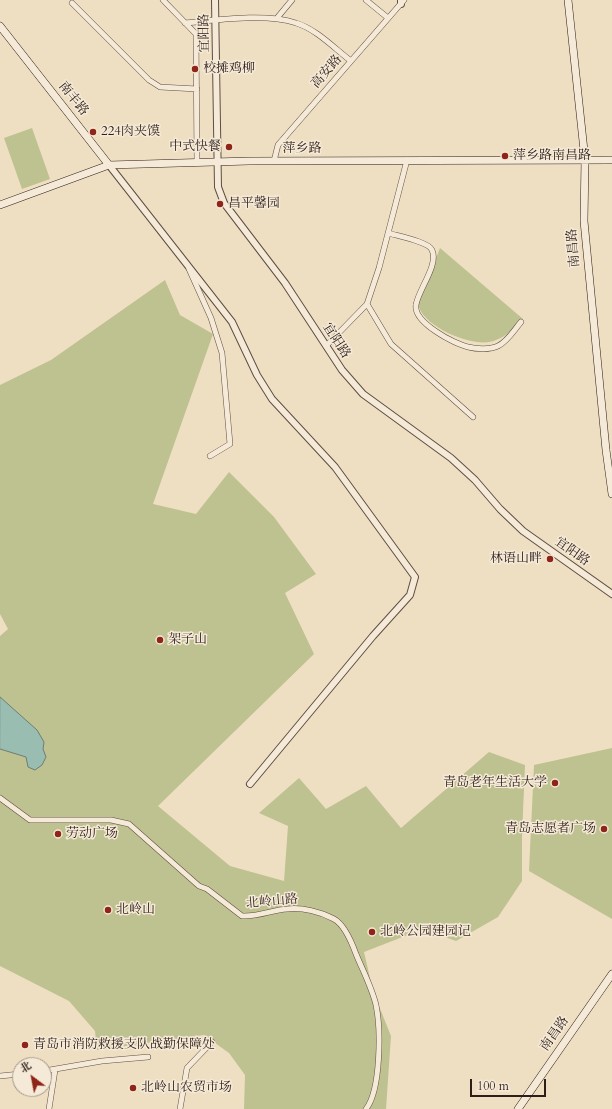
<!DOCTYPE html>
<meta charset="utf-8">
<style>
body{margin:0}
#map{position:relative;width:612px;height:1109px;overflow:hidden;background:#efdfc2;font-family:Cardo,"Noto Serif SC",serif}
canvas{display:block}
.north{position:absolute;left:12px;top:1057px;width:40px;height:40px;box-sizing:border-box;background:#f5ead7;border:1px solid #a5988b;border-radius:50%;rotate:328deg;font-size:11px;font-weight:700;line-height:16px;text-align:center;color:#2e1e19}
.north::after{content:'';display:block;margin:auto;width:14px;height:18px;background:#8f2418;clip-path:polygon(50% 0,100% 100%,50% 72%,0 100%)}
.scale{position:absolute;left:470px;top:1079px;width:76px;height:18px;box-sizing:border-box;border:2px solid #2e1e19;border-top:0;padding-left:5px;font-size:12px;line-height:14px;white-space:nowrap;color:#2e1e19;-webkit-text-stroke:3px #f5ead7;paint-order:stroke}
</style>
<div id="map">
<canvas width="612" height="1109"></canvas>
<div class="north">北</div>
<div class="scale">100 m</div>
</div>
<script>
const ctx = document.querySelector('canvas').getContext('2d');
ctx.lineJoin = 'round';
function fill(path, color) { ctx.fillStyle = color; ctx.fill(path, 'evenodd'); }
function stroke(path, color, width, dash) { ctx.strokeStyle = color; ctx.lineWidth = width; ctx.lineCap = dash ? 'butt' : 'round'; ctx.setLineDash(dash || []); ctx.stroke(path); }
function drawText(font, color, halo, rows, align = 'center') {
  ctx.font = font + ' Cardo,"Noto Serif SC",serif'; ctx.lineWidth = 3; ctx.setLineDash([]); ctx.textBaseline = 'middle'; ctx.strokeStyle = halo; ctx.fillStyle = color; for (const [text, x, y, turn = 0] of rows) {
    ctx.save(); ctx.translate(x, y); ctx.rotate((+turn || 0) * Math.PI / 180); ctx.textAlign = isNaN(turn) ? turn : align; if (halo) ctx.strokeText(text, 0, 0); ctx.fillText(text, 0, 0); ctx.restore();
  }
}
fill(new Path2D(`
 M32,128L50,179L22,189L4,138Z
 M440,248L523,319C515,327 507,336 496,340C476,350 422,327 418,304Z
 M165,280L180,315L213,334L153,504L196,514L229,472L274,517L316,574L285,593L314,654L158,806L230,866L284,881L288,826L259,813L299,778L326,809L366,786L401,828L489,752L525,765L522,836V881L498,917L456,941L423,929L364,952L373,991L391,1036L386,1109H244L245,1075L229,1053L204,1035L97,1050L95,1031L69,1001L0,966V636L8,629L0,614V385L51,360Z
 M612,748V919L529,871L534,765Z`), '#bec190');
const water = new Path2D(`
 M0,697L37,730L44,742L43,749L46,757L42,765L35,770L28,767L26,757L0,749Z`);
fill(water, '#9abdb1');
stroke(water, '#6f7d74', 1);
const minor = new Path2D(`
 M163,0L196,34L197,162
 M366,0L388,18
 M72,3L149,80L160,87L197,89
 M277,18L292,0
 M185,23C217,20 266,13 296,23C316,29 334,48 351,61
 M274,161L278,145L404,0
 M388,233C398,236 429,242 432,250C439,265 418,290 416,305C413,322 454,344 468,347C476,349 490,350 498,346C508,341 514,330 521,322
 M189,269L211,318L222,353L230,444L210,456
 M367,304L391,344L473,417
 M326,346L367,304L379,268L407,160
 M0,798L30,820H111L129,824L199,886L207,889L242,916C258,917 272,910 287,909C302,907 321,912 334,919C345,925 352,943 356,954C363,971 372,988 376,1005C381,1029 381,1090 366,1109
 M44,1071L102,1061L148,1057
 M0,1076L20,1074
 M49,1109L55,1070
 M180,1109L187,1068L212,1042`);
const tertiary = new Path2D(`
 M215,0L218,187L224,203L285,283L342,370L363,394L451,458L475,480L500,509L523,531L612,594
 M401,4V0
 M109,165L232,322L257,375L272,399L335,467L415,577L410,595L373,636L250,784`);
const secondary = new Path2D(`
 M568,0L585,160L584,221L606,450L612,494
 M0,26L109,165
 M0,205L109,165L249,161L612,160
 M518,1109L612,974`);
stroke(minor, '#5e4e43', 6);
stroke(tertiary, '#5e4e43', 8);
stroke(secondary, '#2e1e19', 8);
stroke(minor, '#f5ead7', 5);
stroke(tertiary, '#f5ead7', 6);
stroke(secondary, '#f5ead7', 7);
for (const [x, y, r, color] of [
 [195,69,4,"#8f2418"],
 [93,132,4,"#8f2418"],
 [229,147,4,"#8f2418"],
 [505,156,4,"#8f2418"],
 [220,204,4,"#8f2418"],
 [550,559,4,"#8f2418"],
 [160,640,4,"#8f2418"],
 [555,783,4,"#8f2418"],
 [604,829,4,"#8f2418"],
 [58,834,4,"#8f2418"],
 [108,910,4,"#8f2418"],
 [372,932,4,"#8f2418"],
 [25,1045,4,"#8f2418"],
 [133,1088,4,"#8f2418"]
]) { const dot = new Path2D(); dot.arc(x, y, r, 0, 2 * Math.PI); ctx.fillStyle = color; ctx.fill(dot); stroke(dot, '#f5ead7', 1.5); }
drawText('13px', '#2e1e19', '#f5ead7', [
 ["宜阳路",205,33,-91],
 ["高安路",327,72,-49],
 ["南丰路",73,99,51],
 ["萍乡路",302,149],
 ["南昌路",574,248,-95],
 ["宜阳路",336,341,57],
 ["宜阳路",572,552,35],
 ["北岭山路",272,902,-5],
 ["南昌路",555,1034,-55]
]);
drawText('13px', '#2e1e19', '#f5ead7', [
 ["校摊鸡柳",203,69],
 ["224肉夹馍",101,132],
 ["中式快餐",221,147,"right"],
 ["萍乡路南昌路",513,156],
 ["昌平馨园",228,204],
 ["林语山畔",542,559,"right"],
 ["架子山",168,640],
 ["青岛老年生活大学",547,783,"right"],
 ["青岛志愿者广场",596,829,"right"],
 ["劳动广场",66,834],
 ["北岭山",116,910],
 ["北岭公园建园记",380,932],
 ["青岛市消防救援支队战勤保障处",33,1045],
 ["北岭山农贸市场",141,1088]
], 'left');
</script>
